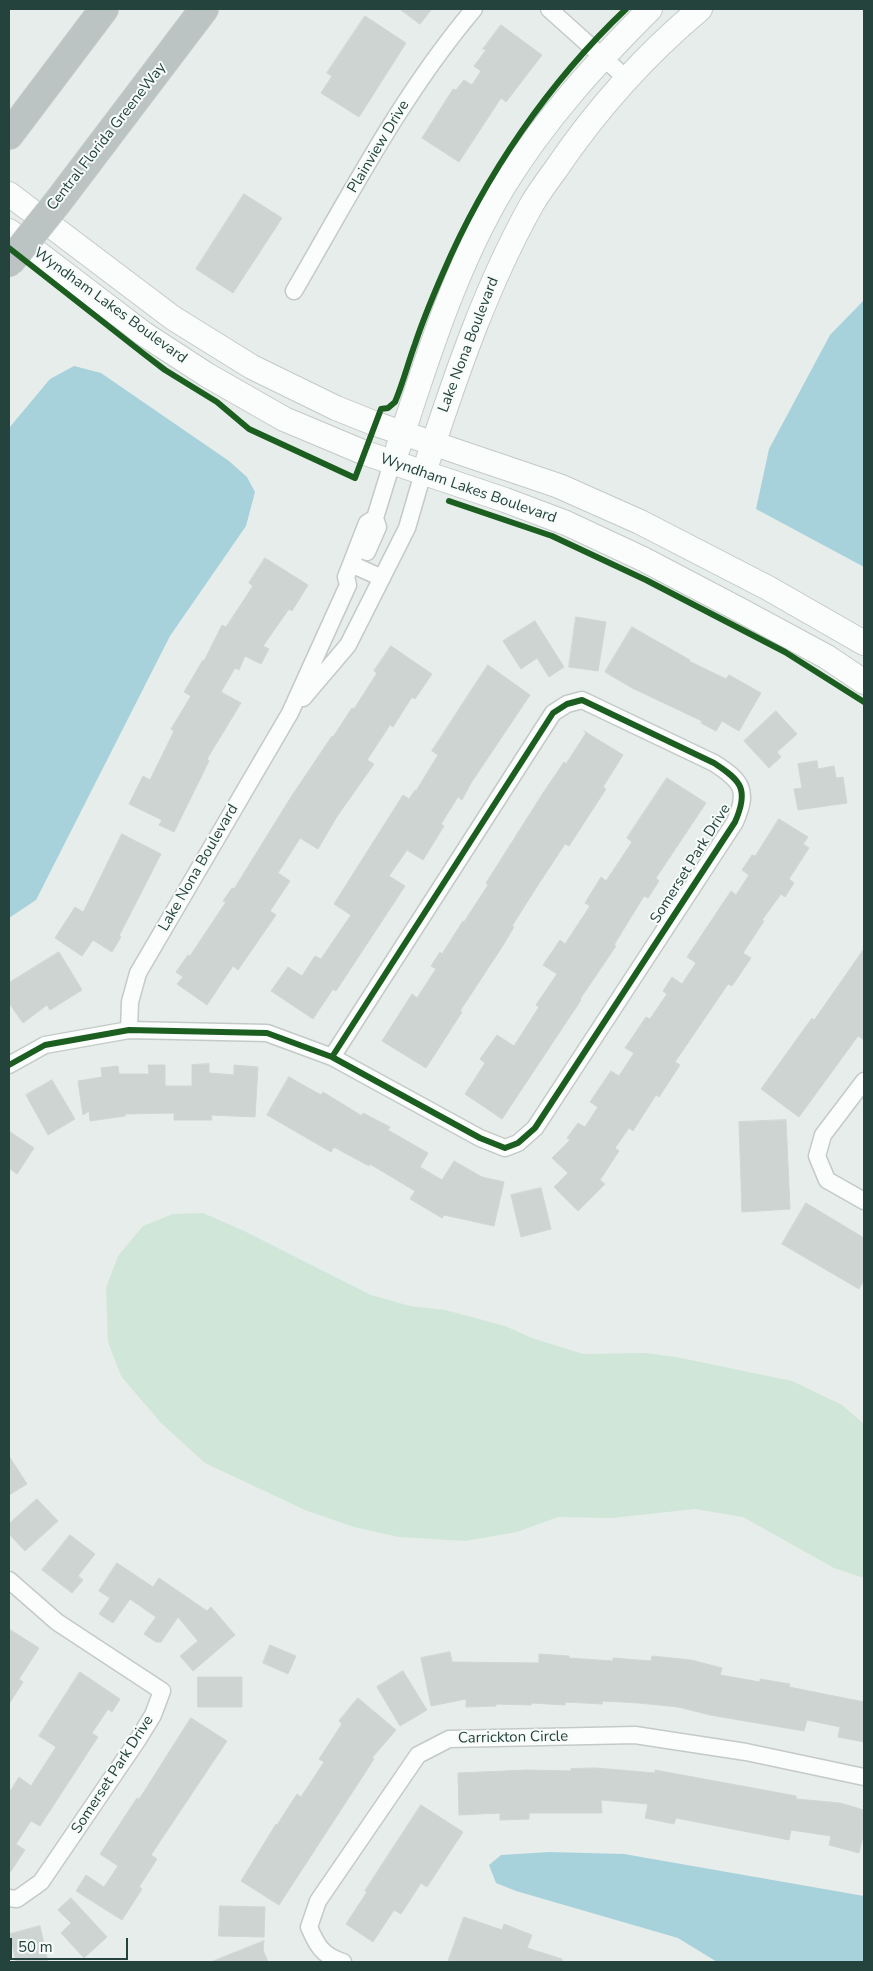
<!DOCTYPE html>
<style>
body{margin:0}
#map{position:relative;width:873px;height:1971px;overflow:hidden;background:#e7edea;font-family:"Nunito Sans",sans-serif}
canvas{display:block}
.frame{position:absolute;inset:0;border:10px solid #23433c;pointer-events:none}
.scale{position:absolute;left:10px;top:1938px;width:118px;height:22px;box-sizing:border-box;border:2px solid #23433c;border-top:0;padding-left:6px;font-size:15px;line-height:18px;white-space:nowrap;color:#23433c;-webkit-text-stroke:4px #f7fbf9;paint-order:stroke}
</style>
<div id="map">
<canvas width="873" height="1971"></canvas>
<div class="frame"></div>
<div class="scale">50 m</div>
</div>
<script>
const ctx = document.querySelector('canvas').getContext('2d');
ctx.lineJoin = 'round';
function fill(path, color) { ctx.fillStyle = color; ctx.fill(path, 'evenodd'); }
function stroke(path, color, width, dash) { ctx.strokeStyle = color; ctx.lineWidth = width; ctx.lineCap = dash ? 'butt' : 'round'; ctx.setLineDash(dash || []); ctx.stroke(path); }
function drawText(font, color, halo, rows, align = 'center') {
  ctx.font = font + ' "Nunito Sans",sans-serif'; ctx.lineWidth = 4; ctx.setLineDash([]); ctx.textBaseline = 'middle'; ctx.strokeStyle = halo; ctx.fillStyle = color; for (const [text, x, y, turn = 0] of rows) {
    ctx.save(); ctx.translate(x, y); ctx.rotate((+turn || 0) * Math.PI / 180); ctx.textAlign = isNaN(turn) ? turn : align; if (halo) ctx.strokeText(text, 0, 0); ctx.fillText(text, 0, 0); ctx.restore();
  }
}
fill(new Path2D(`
 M203,1213L242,1230L371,1295L410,1306L445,1310L505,1326L532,1338L583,1354L646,1353L676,1357L792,1381L842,1405L864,1424V1578L834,1568L743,1517L695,1509L612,1518L558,1517L517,1532L465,1541L399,1537L354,1527L305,1510L205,1463L161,1423L121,1376L108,1342L106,1288L118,1256L143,1226L173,1214Z`), '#d0e6d8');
fill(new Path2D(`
 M864,300V567L756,509L769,449L830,335Z
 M74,366L101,373L229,461L247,477L255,492L246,526L170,636L36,900L9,918V428L50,379Z
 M549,1852L624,1854L864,1896V1962H717L678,1938L516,1891L496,1883L489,1865L501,1855Z`), '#a7d2dc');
const building = new Path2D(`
 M400,9H432L420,24Z
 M365,16L406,43L359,117L321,93L332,76L327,73Z
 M501,25L542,55L506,102L501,98L459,162L422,138L453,89L456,90L464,80L472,85L481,71L474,66L486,50L483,49Z
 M244,194L282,218L233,293L196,269Z
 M265,558L308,585L292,611L289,609L263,646L269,649L261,664L245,656L239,670L235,668L221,692L241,703L207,759L209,761L174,832L159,825L162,820L129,804L143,776L150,780L174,731L171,729L191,696L184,692L203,660L204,661L222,625L226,627L253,586L249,583Z
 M576,617L606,622L598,671L569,667Z
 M535,621L564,667L549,677L537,658L521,669L503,641Z
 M632,627L690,660L689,661L726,679L729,675L761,693L739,731L722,721L716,731L701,723L702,721L632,688L605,672Z
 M391,646L432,674L415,699L412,697L393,727L390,725L367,760L374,764L336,818L318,849L300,838L278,873L290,881L270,911L276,915L238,970L233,966L207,1005L177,984L183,977L176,972L188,955L190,956L226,902L223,901L232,888L234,889L291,797L332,736L333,737L352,708L354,709L377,673L374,671Z
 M488,665L530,695L471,783L462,800L458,797L441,824L444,826L423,860L407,850L389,876L405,886L336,991L333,989L313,1019L271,991L288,967L302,976L315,956L321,959L351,915L334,904L403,795L409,799L415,790L416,791L438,755L432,751Z
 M776,711L797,734L777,752L781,757L769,768L744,741Z
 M584,731L623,755L603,787L606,789L569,846L565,844L538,885L512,926L514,927L502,947L460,1011L462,1012L426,1068L382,1041L412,994L417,998L436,969L431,966L440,952L442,954L463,921L464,922L488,885L486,883L543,793L564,762L566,764L586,733Z
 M817,761L818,769L834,766L836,778L843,777L847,803L798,810L794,789L802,788L798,764Z
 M667,778L706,803L656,878L659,881L648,898L644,896L614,945L616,946L580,999L581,1000L502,1119L465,1094L485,1063L480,1059L497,1035L514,1046L539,1007L536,1005L557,974L543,965L560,940L565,944L590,906L585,903L601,877L606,881L632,842L627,838Z
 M779,819L808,837L803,844L809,848L789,879L794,883L785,897L781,894L762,920L764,921L743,953L751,958L732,986L728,984L675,1062L680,1065L659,1097L656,1095L633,1131L629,1128L615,1148L619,1151L600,1180L605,1184L578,1211L554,1187L568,1173L552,1158L570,1140L567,1138L578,1123L585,1127L598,1107L590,1102L611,1071L619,1076L634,1053L625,1048L646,1017L650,1019L667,994L663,991L672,977L682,984L696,963L687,957L731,891L736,895L749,875L742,870L752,855L755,856Z
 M122,834L161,854L119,936L121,937L112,952L93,940L82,956L55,938L75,907L83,912Z
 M864,949V1040L858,1036L799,1117L761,1089L812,1018L814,1020Z
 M59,952L82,990L50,1010L47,1005L23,1023L9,1003V983Z
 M209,1064V1073L234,1075V1065L258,1067L255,1117L211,1115L212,1120H174V1113L125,1114V1116L90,1121L89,1111L83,1115L78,1081L102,1077L101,1068L118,1066L119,1074H149L148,1065H165V1086H192V1065Z
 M289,1077L321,1095L323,1092L362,1116L363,1113L390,1127L388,1130L428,1153L420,1167L442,1180L454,1161L482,1177L504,1182L494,1226L444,1215L442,1218L410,1199L415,1191L370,1164L369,1166L334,1147L331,1152L267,1115Z
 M52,1080L75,1119L48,1135L26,1095Z
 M786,1120L790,1209L742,1212L739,1122Z
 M9,1131L34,1148L17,1174L9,1168Z
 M541,1188L551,1229L521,1237L511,1195Z
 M806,1203L864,1238V1280L859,1289L782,1244Z
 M9,1456L27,1484L9,1495Z
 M37,1499L58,1521L25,1551L9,1534V1524Z
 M70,1535L95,1554L78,1576L83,1580L72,1593L42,1570Z
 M117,1563L153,1587L159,1578L207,1611L211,1607L235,1635L193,1671L180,1656L198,1641L178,1617L161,1642H156L144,1634L156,1617L130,1599L113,1623L99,1614L110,1598L99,1591Z
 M9,1629L39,1648L19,1679L23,1682L9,1704Z
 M270,1645L296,1656L288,1674L263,1663Z
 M450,1652L452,1662L539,1663V1654L569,1656V1658L613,1661V1658L651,1661L652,1656L691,1660L722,1668L720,1675L760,1682V1679L790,1684L789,1687L864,1702V1742L838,1737L840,1727L807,1720L804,1731L710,1715L678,1707L639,1703L603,1701L602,1704L565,1702V1705L531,1703V1705L496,1704V1706L466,1707V1699L431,1706L421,1658Z
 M403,1671L427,1710L400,1726L377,1687Z
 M80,1672L120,1699L112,1712L108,1709L92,1733L98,1737L40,1826L31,1821L16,1844L25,1850L9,1874V1793L19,1777L31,1786L56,1747L39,1736Z
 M198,1677H242V1707H198Z
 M358,1698L396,1730L372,1758L374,1759L279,1905L241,1881L276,1824L277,1825L297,1794L301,1797L324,1762L319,1759L342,1724L339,1721Z
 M191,1718L227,1741L151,1855L157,1859L139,1887L142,1889L122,1920L76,1891L86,1875L104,1887L118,1866L100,1854L137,1798L139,1799Z
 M596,1768L655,1773V1770L796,1796V1799L840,1803L864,1810V1832L859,1853L829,1845L831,1836L791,1830L789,1840L676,1818L674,1824L645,1818L648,1804L601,1800L602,1813H529V1819L500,1820V1813L459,1815L458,1773L528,1770L571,1771V1769Z
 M421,1805L463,1832L427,1887L421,1883L401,1914L394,1910L373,1942L346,1924L367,1892L365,1891Z
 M71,1898L107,1937L84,1958L61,1933L71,1923L58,1910Z
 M220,1906L265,1907L264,1937L219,1936Z
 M464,1917L502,1930L504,1924L532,1935L527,1948L562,1959V1962H448Z
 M40,1926L48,1962H16L10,1934Z
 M264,1941L263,1950L268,1962H211Z`);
fill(building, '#ced4d2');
stroke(building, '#d0d6d3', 1);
const street = new Path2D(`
 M549,9L627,79
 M294,291C350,195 402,94 474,9
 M367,552L378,527L375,518L392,463
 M351,564L382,578
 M303,698L348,645L407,528L423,473
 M129,1030L130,1002L138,973L290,713L348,585L346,577L367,523L375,518
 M9,1065L45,1045L129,1030L267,1033L332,1057L480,1138L505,1148L518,1143L535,1128L735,822C749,790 742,781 714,763L582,700L567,704L553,713L332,1057
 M864,1081L823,1135L817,1156L827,1180L864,1201
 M9,1580L57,1622L162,1691L153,1715L137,1741L41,1882L17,1899L9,1898
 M343,1962C323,1956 317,1946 309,1927L318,1901L418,1755L449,1739L635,1735L746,1752L864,1777`);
const secondary = new Path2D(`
 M9,194L173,318L252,367L336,408L376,424L559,486L640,522L768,588L864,643
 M9,231L144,334L207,375L284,419L365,453L505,500L566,523L643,559L742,611L827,657L864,682
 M398,448C426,361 457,262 505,184C545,119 596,63 650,9
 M428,460C457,372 487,284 532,204C539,192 548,180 556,169C596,110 645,55 700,9`);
const highway = new Path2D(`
 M9,135L104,9
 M57,203L204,9`);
stroke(street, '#c4cac8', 19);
stroke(secondary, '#c3cac8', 26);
stroke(highway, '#c2ccc9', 30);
stroke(street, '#fbfcfc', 16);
stroke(secondary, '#fbfcfc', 24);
stroke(highway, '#bcc4c3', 28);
const highwayBridge = new Path2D(`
 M9,263L57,203`);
stroke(highwayBridge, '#c2ccc9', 30, []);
stroke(highwayBridge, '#bcc4c3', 28);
stroke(new Path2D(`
 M9,248L144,354L165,370L217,402L249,429L355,478L381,409L388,408L395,402C403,383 408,363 415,344C423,320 433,296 443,273C485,175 549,82 626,9
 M449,501L552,536L646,580L785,652L864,702
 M9,1065L45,1045L129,1030L267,1033L332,1057L480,1138L505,1148L518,1143L535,1128L735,822C749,790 742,781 714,763L582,700L567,704L553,713L332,1057`), '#1b5e20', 6);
drawText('15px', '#23433c', '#f7fbf9', [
 ["Central Florida GreeneWay",107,137,-52],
 ["Plainview Drive",379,147,-59],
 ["Wyndham Lakes Boulevard",110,306,36],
 ["Lake Nona Boulevard",469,345,-69],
 ["Wyndham Lakes Boulevard",468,489,19],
 ["Somerset Park Drive",691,864,-58],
 ["Lake Nona Boulevard",199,868,-60],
 ["Carrickton Circle",513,1738,-1],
 ["Somerset Park Drive",113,1775,-57]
]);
</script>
